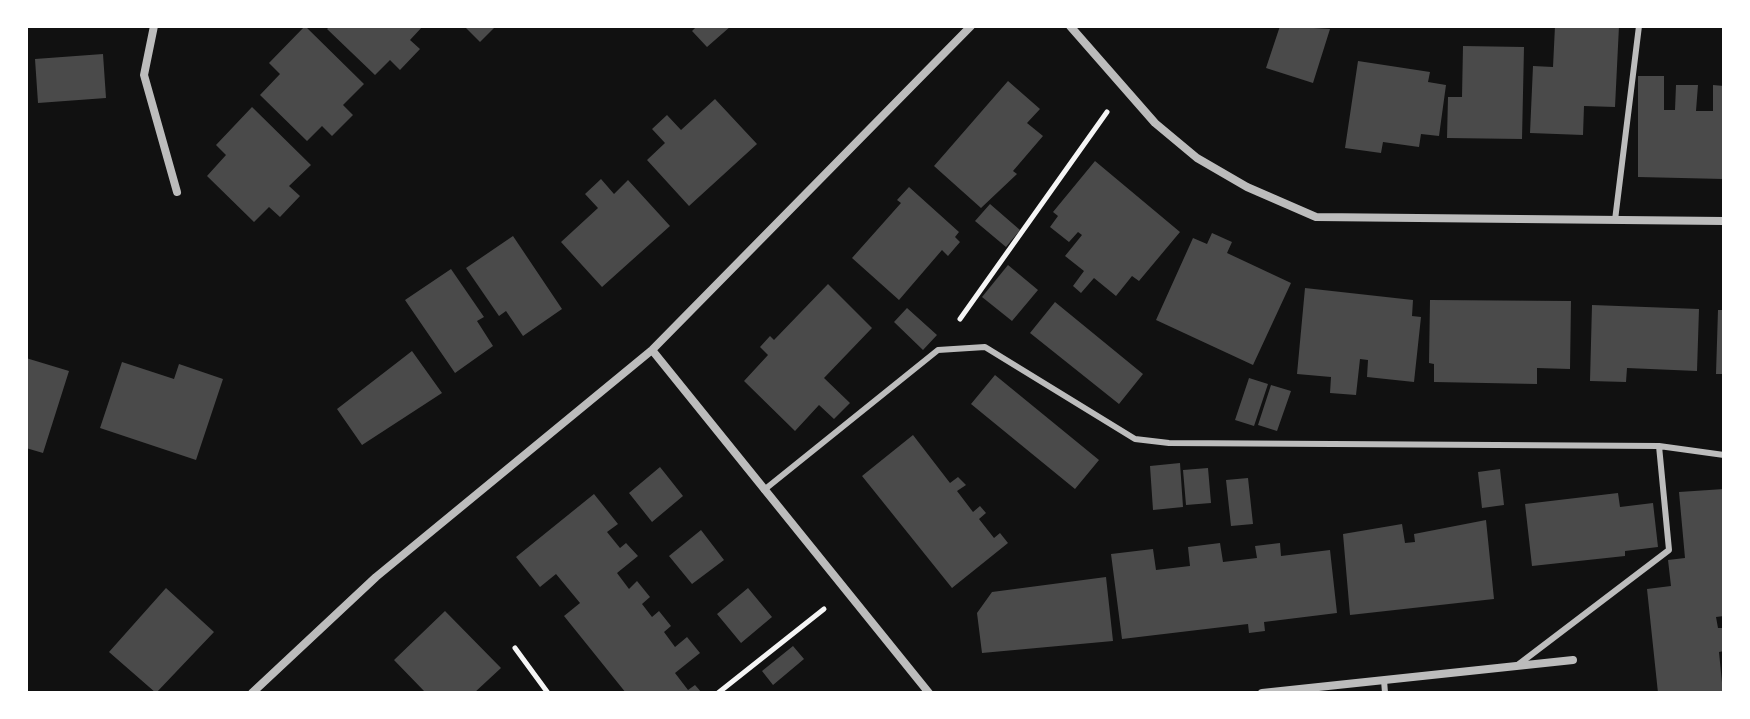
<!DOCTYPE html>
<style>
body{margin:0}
#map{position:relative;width:1750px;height:719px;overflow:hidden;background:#111;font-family:Inter,sans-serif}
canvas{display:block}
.frame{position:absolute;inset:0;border:28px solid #fff;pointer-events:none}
</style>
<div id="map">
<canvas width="1750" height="719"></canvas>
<div class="frame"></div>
</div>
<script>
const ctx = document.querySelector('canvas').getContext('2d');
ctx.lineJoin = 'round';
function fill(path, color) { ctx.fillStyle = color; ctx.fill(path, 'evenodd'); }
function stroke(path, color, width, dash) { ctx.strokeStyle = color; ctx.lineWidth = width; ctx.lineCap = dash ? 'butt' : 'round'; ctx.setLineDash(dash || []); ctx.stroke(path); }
fill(new Path2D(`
 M305,26L364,84L343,105L353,115L332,136L322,126L307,141L260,95L280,74L269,63Z
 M330,26H423L410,40L420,49L400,70L390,60L375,75L327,29Z
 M464,26H496L480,42Z
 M697,26H731L707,47L692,31Z
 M1280,26L1330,29L1313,83L1266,68Z
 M1555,26H1619L1615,107L1584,106L1583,135L1530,133L1533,66L1553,67Z
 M1463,46L1524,47L1522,139L1447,138L1448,97H1462Z
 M103,54L106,98L38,103L35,59Z
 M1358,61L1430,72L1428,82L1446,85L1439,136L1421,134L1419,147L1383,142L1381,153L1345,148Z
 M1638,76H1664V110H1675L1676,85H1698L1696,111H1713V85L1724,86V179L1638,177Z
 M1008,81L1040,109L1027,123L1043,136L1013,171L1017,174L981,208L934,166Z
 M715,99L757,144L689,206L647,160L665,143L652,129L667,115L681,130Z
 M252,107L311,165L289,186L300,196L280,217L269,207L254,222L207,176L226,155L216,145Z
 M1095,161L1180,232L1139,281L1132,276L1116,296L1094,278L1081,293L1073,286L1084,271L1065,256L1082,235L1078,232L1069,242L1050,227L1058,216L1053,212Z
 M601,179L614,194L628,180L670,226L602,287L561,242L598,208L585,194Z
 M909,187L959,232L955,237L960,242L948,256L942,250L899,300L852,258L901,203L897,200Z
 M990,204L1020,230L1006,247L975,221Z
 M1212,233L1232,242L1227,253L1291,283L1253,365L1156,320L1193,238L1207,244Z
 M513,236L562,309L523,336L506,311L499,316L466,268Z
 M1008,265L1038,290L1012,321L982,297Z
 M451,269L484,317L477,321L493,346L455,373L405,300Z
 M828,284L872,328L824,378L850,403L834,419L819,405L795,431L744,381L768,355L760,347L770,336L774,340Z
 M1305,288L1413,300L1412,316L1421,317L1414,382L1367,377L1368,360L1360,359L1356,395L1330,393L1331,377L1297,374Z
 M1430,300L1571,301L1570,369L1537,368V384L1434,382V364L1429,363Z
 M1055,302L1143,374L1119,404L1030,333Z
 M1592,305L1699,309L1697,371L1627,368L1626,382L1590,381Z
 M907,308L937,335L923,350L894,322Z
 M1718,310H1724V374H1716Z
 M412,351L442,393L362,445L337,409Z
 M26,358L69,371L43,453L26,448Z
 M122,362L174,379L179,364L223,379L196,460L100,428Z
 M995,375L1099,460L1075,489L971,404Z
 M1249,378L1268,384L1254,426L1235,420Z
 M1271,385L1291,391L1277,431L1258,425Z
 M913,435L950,483L958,477L966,485L957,491L973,512L980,506L986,513L979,519L994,538L1000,533L1008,543L952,588L862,476Z
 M1180,463L1183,507L1153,510L1150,466Z
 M660,467L683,496L652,522L629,493Z
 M1208,468L1211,503L1186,505L1183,470Z
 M1500,469L1504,505L1482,508L1478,472Z
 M1248,478L1253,524L1231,526L1226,480Z
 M1724,489V616L1716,617L1718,628H1724V651L1719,652L1723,693H1658L1647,589L1671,586L1668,560L1685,558L1679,492Z
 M1618,493L1620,507L1653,503L1658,547L1625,551V556L1532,566L1525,504Z
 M594,494L618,524L607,532L620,548L626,543L638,556L617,573L629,589L637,581L650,597L642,604L652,617L659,611L671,626L664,632L675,647L687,637L700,653L675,673L688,690L695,685L702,693H626L564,616L580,603L556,574L540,587L516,557Z
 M1486,520L1494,599L1350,615L1343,534L1402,524L1405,543L1415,542L1414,534Z
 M701,530L724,560L692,584L669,556Z
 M1220,543L1223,562L1257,558L1255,546L1280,543L1281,556L1330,550L1337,613L1264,622L1265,631L1249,633L1248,624L1122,639L1111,554L1153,549L1156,570L1190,566L1188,547Z
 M1106,577L1113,641L982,653L977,613L992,592Z
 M166,588L214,632L156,693L109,652Z
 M748,588L772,617L741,643L717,614Z
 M445,611L501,668L474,693H421L424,691L394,660Z
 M793,646L804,659L773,685L762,671Z`), '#4a4a4a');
stroke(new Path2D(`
 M960,319L1107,112
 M515,648L548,693
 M718,693L824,609`), '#f5f5f5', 5);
stroke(new Path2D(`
 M1615,220L1639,26
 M764,490L938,350L985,347L1135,439L1169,443L1659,446L1724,455
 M1519,664L1669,550L1659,446
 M1384,680L1385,693`), '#bcbcbc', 6);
stroke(new Path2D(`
 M154,26L144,75L177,192
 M1070,26L1155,123L1197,158L1247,187L1316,217L1724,221
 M652,350L929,693
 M252,693L376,577L652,350L971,26
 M1262,693L1573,660`), '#bcbcbc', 8);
</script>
